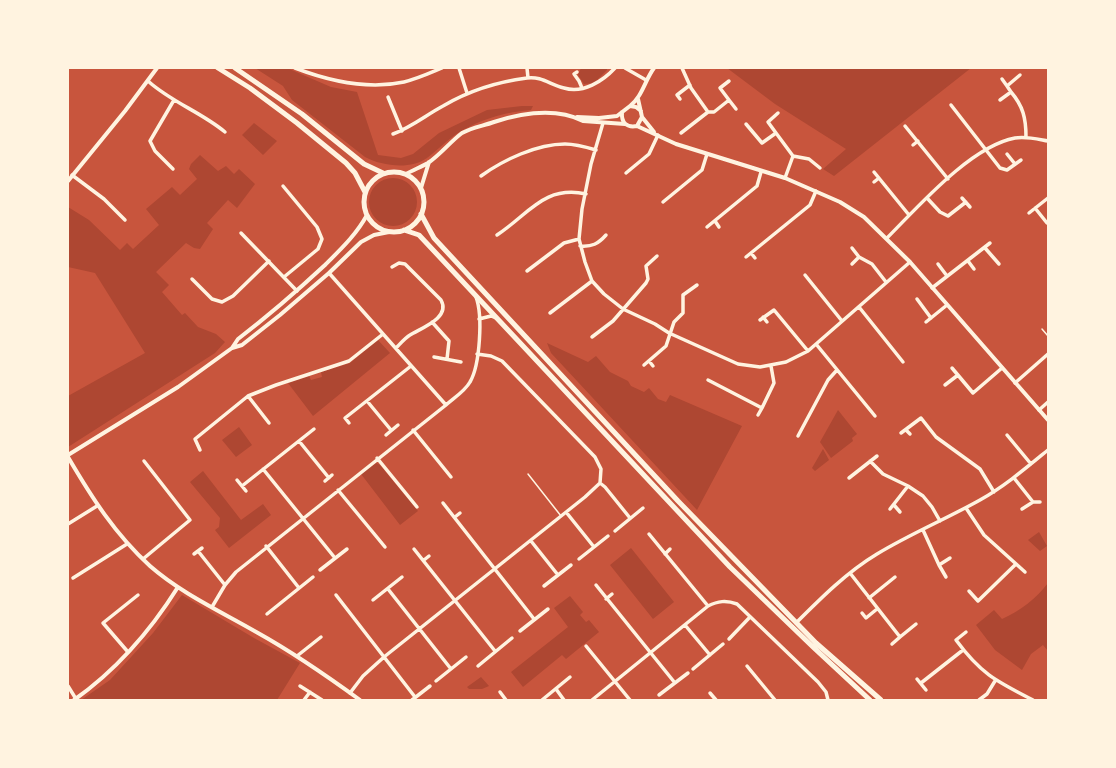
<!DOCTYPE html>
<style>
body{margin:0}
#map{position:relative;width:1116px;height:768px;overflow:hidden;background:#c8553d;font-family:Raleway,sans-serif}
canvas{display:block}
.frame{position:absolute;inset:0;border:69px solid #fff3e0;pointer-events:none}
</style>
<div id="map">
<canvas width="1116" height="768"></canvas>
<div class="frame"></div>
</div>
<script>
const ctx = document.querySelector('canvas').getContext('2d');
ctx.lineJoin = 'round';
function fill(path, color) { ctx.fillStyle = color; ctx.fill(path, 'evenodd'); }
function stroke(path, color, width, dash) { ctx.strokeStyle = color; ctx.lineWidth = width; ctx.lineCap = dash ? 'butt' : 'round'; ctx.setLineDash(dash || []); ctx.stroke(path); }
fill(new Path2D(`
 M255,68H287L331,87L357,92L378,155L401,158L413,154L439,133L487,110L522,106H533L531,110C506,112 485,118 463,130C450,137 439,149 427,158C410,170 382,166 365,157L292,100L283,86Z
 M581,68H607V70L594,83L584,84L578,75Z
 M727,68H971L834,176L823,169L846,149L775,104Z
 M254,123L277,141L263,155L242,135Z
 M200,155L218,171L226,166L234,174L239,169L255,184L237,208L228,200L207,223L213,229L200,249L194,248L186,243L156,272L169,285L162,292L182,315L185,313L198,327L216,334L225,342L215,353L68,447V396L145,353L95,273L68,267V207L89,220L120,250L127,243L133,249L159,225L146,209L172,187L180,195L197,179L189,169L191,164Z
 M369 202a24 24 0 1 1 48 0a24 24 0 1 1-48 0Z
 M378,340L390,353L313,416L288,383L309,376L311,380L322,377L321,372L350,363Z
 M547,343L588,362L596,356L610,372L628,381L631,386L644,392L649,388L658,399L666,402L670,395L742,426L697,510L551,353Z
 M838,410L857,434L852,438L853,441L831,458L820,442Z
 M239,427L252,445L236,457L222,440Z
 M823,449L829,460L815,471L812,468Z
 M376,463L380,465L418,511L400,525L361,474Z
 M203,471L241,520L263,504L271,515L229,548L215,530L219,527L220,518L190,482Z
 M1039,532L1047,546L1040,551L1028,540Z
 M631,548L674,602L653,619L610,565Z
 M1048,583V651L1043,645L1031,654L1022,670L995,650L976,625L994,610L1002,619C1020,611 1036,599 1048,583Z
 M182,595L254,638L300,663L277,700H81L110,680L153,633Z
 M570,596L583,612L580,615L586,622L589,620L599,632L566,659L562,655L523,687L511,672L568,627L554,608Z
 M481,677L489,686L482,689H469L467,687Z`), '#ae4732');
stroke(new Path2D(`
 M1042,329L1048,336
 M528,474L561,516`), '#fff3e0', 1.5);
stroke(new Path2D(`
 M295,68C329,81 367,90 404,82C417,79 430,73 442,68
 M459,68L467,93
 M527,68L528,78
 M625,68L646,80
 M682,68L691,88L708,112H714L729,100L736,109
 M577,72L574,74L579,81L582,88
 M1002,79L1007,86
 M148,81C171,102 201,112 225,132
 M729,81L720,88L729,100
 M1011,92C1023,106 1026,118 1026,137
 M388,97L402,131
 M680,99L677,95L690,85
 M1000,100L1011,92L1007,86L1020,75
 M951,105L1000,168L1007,170L1021,160
 M603,123L591,164L582,209L579,239L585,262L592,281L604,294L623,309L655,324L669,333L738,364L760,367L786,362L808,351L910,262
 M746,124L762,143L776,133L793,156L785,178
 M905,126L948,179
 M681,133L708,112
 M776,133L768,122L778,113
 M393,134C412,127 426,115 443,106C470,90 496,82 527,78C542,76 550,85 564,88C583,94 603,81 615,68
 M913,145L918,141
 M1007,154L1015,164
 M793,156L809,159L820,168
 M173,169L155,151L150,141L174,100
 M874,172L909,215
 M626,173L649,154L658,135
 M72,175L104,199L125,220
 M481,176C503,160 537,144 565,144C575,144 586,147 596,150
 M874,182L879,178
 M283,186L317,227L322,239L318,249L284,277
 M927,198L940,212L948,216L966,202
 M962,198L970,207
 M663,202L702,170L707,154
 M1035,208L1047,223
 M1029,213L1048,198
 M715,221L719,227
 M707,227L757,186L761,172
 M241,233L297,291
 M497,235C529,214 544,185 586,194
 M887,238C918,207 971,146 1015,138C1026,136 1037,139 1048,141
 M580,246C592,247 598,244 606,235
 M852,248L859,257L872,264L886,282
 M985,248L999,264
 M751,253L755,258
 M746,257L810,205L816,191
 M968,261L974,269
 M852,264L859,257
 M938,264L947,276
 M392,267L399,263L405,264L441,300C451,318 421,328 410,335C405,338 400,344 396,348
 M527,271L564,243L579,239
 M329,273L446,405
 M805,275L842,321
 M192,279L212,299L222,302L233,296L269,261
 M932,288L990,243
 M917,299L931,318
 M859,307L903,362
 M550,313L592,281
 M763,317L767,322
 M479,319L491,316L496,318
 M760,320L774,310L808,351
 M432,322L449,341L447,359
 M926,322L947,305
 M592,337L613,321L646,283L648,279L646,266L657,256
 M816,344L875,416
 M434,357L461,362
 M649,361L653,366
 M644,365L666,346L674,322L683,313V295L697,285
 M952,368L973,393L1002,368
 M708,380L762,408L774,383L771,366
 M1015,383L1048,354
 M945,385L958,375
 M248,396L269,423
 M367,401L391,430
 M1039,410L1048,402
 M758,415L762,408
 M349,423L345,418L411,366
 M413,430L451,477
 M906,430L910,434
 M901,433L921,418L936,437L980,469L994,492
 M386,435L398,425
 M1007,435L1031,464
 M798,436L828,380L837,370
 M299,441L329,478
 M200,450L195,439L248,396L276,385L349,361L383,334
 M377,458L417,507
 M870,461L883,474L908,486L923,496L932,507L940,521
 M263,469L335,558
 M849,478L877,456
 M1014,478L1033,502H1040
 M237,480L246,491
 M325,481L332,475
 M600,483L605,487L630,518
 M242,486L314,429
 M338,490L385,547
 M443,503L534,619
 M894,505L900,512
 M966,508L984,535L1025,572
 M890,509L908,486
 M1022,509L1033,502
 M566,512L594,547
 M455,517L460,513
 M68,524L97,506
 M923,530L939,565L946,577
 M615,531L643,508
 M649,534L708,606
 M531,541L558,575
 M266,546L299,588
 M414,549L495,651
 M198,551L225,585
 M194,554L202,548
 M665,554L670,549
 M143,559L190,520L144,461
 M579,559L608,536
 M424,560L429,556
 M939,565L950,558
 M320,570L347,549
 M850,573L900,637L916,624
 M73,578L127,544
 M596,585L675,683
 M544,586L571,565
 M388,589L451,669
 M969,591L978,601L1016,564
 M336,595L415,697
 M869,598L895,577
 M606,599L612,594
 M373,600L402,577
 M212,607L225,585L236,572L446,405C454,398 465,391 470,382C480,365 483,316 476,297
 M862,613L866,618L877,609
 M267,614L313,577
 M796,623C821,598 847,572 877,554C910,534 946,519 980,500C1005,486 1026,468 1048,450
 M685,625L710,655
 M520,631L548,609
 M966,632L956,640C981,674 996,681 1033,700
 M729,639L750,617
 M892,644L900,637
 M586,646L630,700
 M128,652L103,623L138,595
 M297,656L321,637
 M478,666L512,638
 M747,666L775,700
 M693,669L723,644
 M917,679L926,690
 M436,681L466,657
 M921,683L963,650
 M68,686L76,699
 M300,686L322,700
 M556,689L564,700
 M500,692L506,700
 M350,693L363,676L384,657L585,497L600,483L601,469L595,457L502,361L491,356L477,354
 M710,693L716,700
 M659,695L688,673
 M304,700L310,692
 M412,700L430,686
 M542,700L570,677
 M592,700L708,606C718,601 726,600 737,604L818,682L826,692L828,700
 M979,700L987,694L995,681`), '#fff3e0', 3.5);
stroke(new Path2D(`
 M630,106C642,97 645,80 654,68
 M622,112C621,123 627,128 637,126L642,117L638,99
 M577,117L599,118L617,116L630,106L636,107L641,111
 M642,117L654,132
 M637,126L676,144L785,178L840,202L864,217L910,262L1048,420
 M406,174C413,170 421,167 428,163C440,155 450,142 462,133C473,127 483,126 494,122C522,113 555,107 583,121L625,124
 M68,181L125,111L157,68
 M421,188L429,162
 M232,348L242,345L280,315L329,273L361,242L374,235L389,232
 M68,455L178,387L232,348L238,339C268,316 297,291 325,265C341,249 356,235 367,215
 M68,457C92,498 115,534 150,566C182,594 222,612 258,633C294,653 327,676 360,700
 M74,700C115,671 151,630 178,587`), '#fff3e0', 4);
stroke(new Path2D(`
 M218,68L250,88L297,123L346,163L355,173L365,192
 M235,68L302,114L364,164L383,173
 M364 202a30 30 0 1 1 60 0a30 30 0 1 1-60 0Z
 M421,214L434,238L678,501L816,643L881,700
 M404,230L419,235L730,567L813,647L870,700`), '#fff3e0', 5);
</script>
